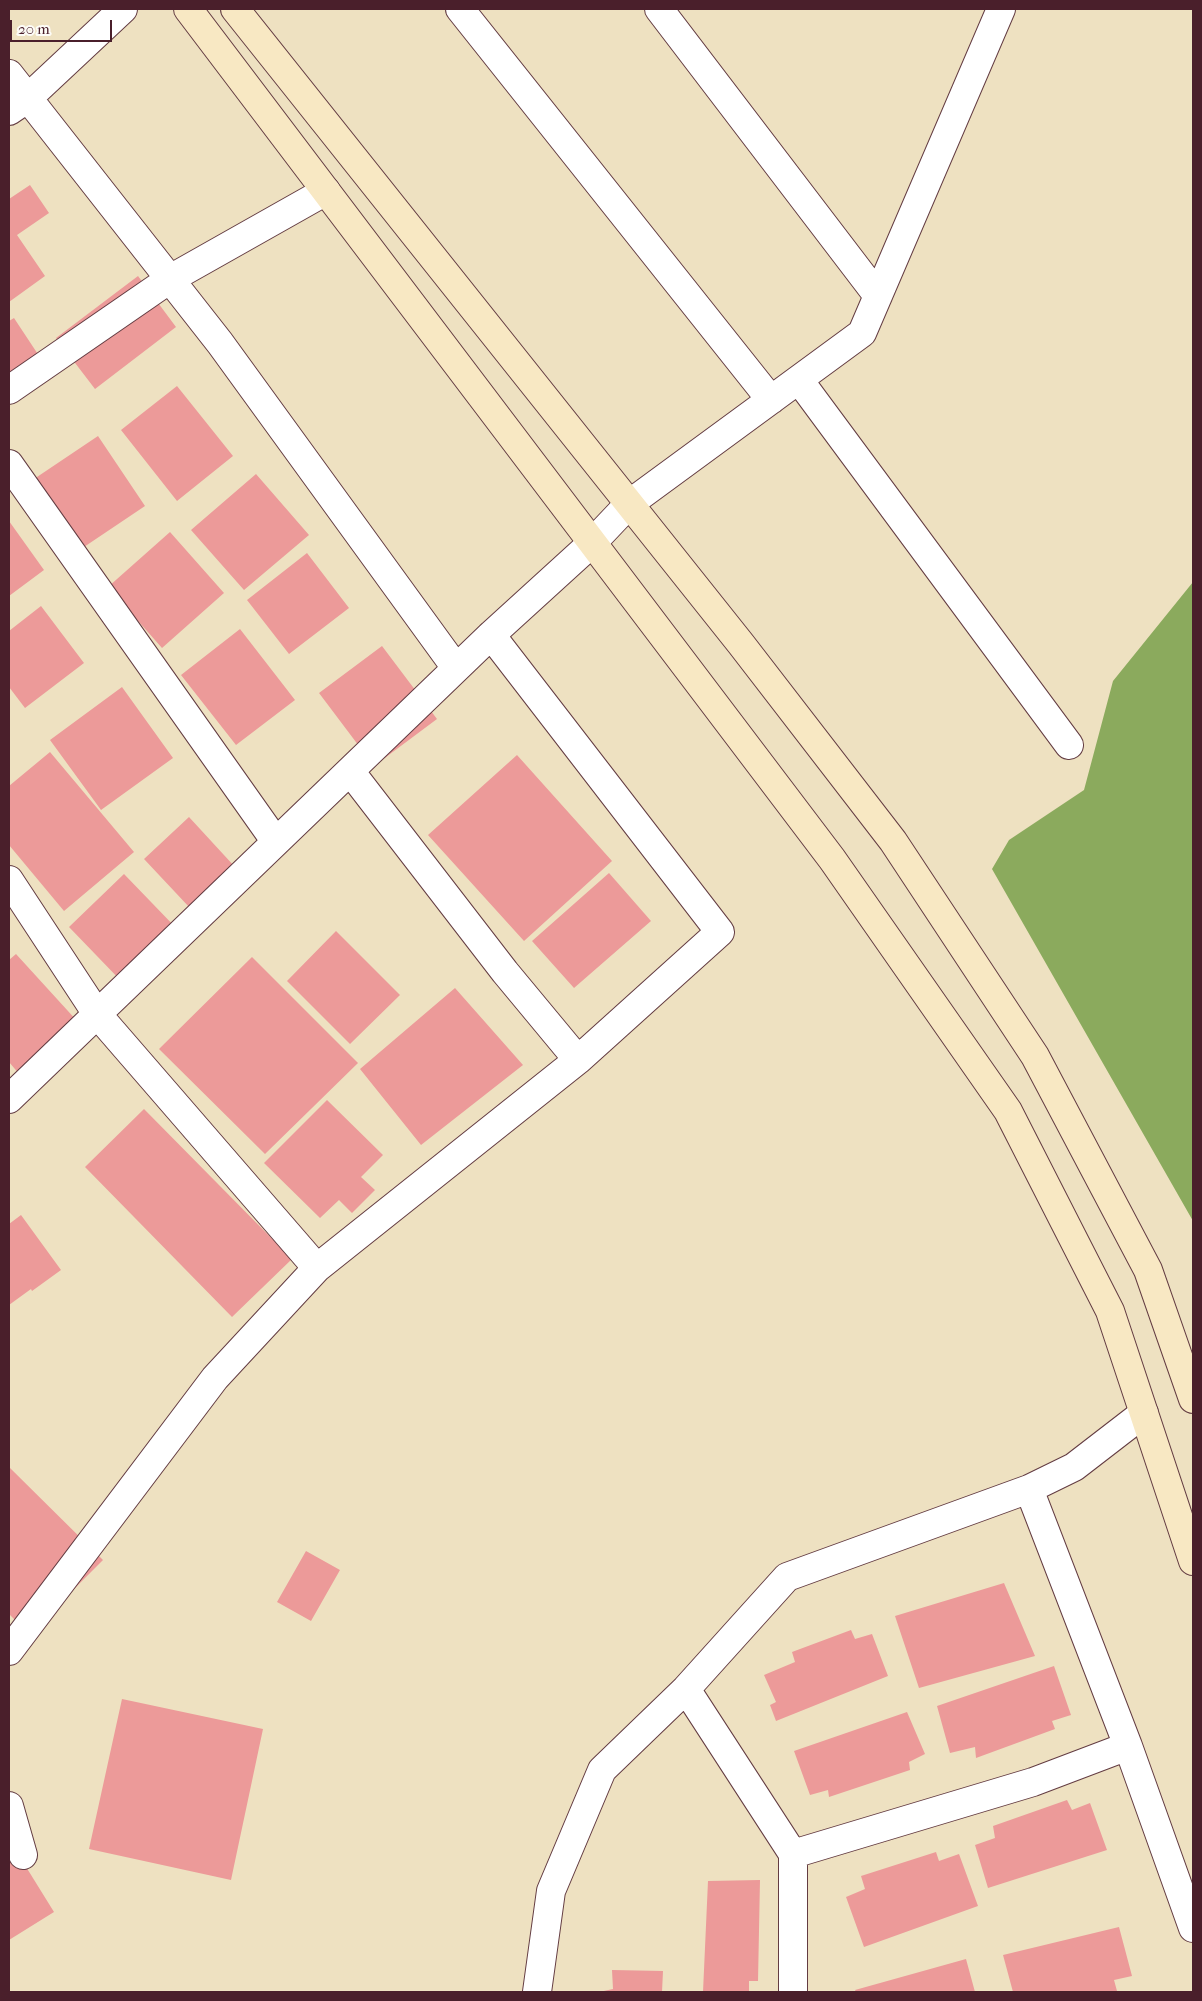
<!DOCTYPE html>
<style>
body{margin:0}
#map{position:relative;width:1202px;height:2001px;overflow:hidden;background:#eee1c1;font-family:"IM FELL French Canon",serif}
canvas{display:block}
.frame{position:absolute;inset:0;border:10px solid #4a1f2b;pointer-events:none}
.scale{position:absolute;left:10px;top:20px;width:102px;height:22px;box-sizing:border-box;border:2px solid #4a1f2b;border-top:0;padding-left:6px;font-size:15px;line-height:18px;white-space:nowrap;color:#4a1f2b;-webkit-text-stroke:4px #fdfcf7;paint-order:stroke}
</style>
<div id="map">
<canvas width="1202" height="2001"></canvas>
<div class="frame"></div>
<div class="scale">20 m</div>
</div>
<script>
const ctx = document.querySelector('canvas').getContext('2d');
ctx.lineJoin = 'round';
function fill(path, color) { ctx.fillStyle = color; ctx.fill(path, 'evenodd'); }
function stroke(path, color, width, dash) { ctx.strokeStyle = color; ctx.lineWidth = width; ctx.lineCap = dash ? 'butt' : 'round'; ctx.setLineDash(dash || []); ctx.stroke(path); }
fill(new Path2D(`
 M1193,582V1221L992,869L1009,840L1084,790L1113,681Z`), '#8baa5d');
fill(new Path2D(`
 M30,185L49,213L17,235L45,276L9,302V199Z
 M138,276L176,327L95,389L56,338Z
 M14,318L51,374L9,401V321Z
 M177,386L233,456L177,501L121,430Z
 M98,436L145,506L81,549L34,479Z
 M256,474L309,535L244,590L191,530Z
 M9,521L44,570L9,596Z
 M170,532L224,593L162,648L108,587Z
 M307,553L349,608L289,654L247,600Z
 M41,606L84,663L25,708L9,687V631Z
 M240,629L295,700L236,745L181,675Z
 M382,646L437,719L374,766L319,693Z
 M122,687L173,758L101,810L50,740Z
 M50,752L134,852L64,911L9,845V786Z
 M517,755L612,861L524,941L428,835Z
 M189,817L235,867L190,908L144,859Z
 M609,873L651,921L574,988L532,941Z
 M124,874L179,931L124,984L69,927Z
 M336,931L400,995L350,1044L287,981Z
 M16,954L78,1022L20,1075L9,1062V960Z
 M252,957L358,1063L265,1154L159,1049Z
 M455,988L523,1065L421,1145L360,1069Z
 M327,1100L383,1155L361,1177L375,1190L352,1213L339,1200L320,1218L264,1163Z
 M144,1109L292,1259L232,1317L85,1167Z
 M21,1215L61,1270L32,1291L31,1289L9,1305V1224Z
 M9,1467L103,1560L29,1634L9,1614Z
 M306,1551L340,1570L311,1621L277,1602Z
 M1004,1583L1035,1656L919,1688L895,1616Z
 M851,1630L855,1639L872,1634L888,1676L776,1721L770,1705L776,1702L764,1675L795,1662L792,1652Z
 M1054,1666L1071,1715L1052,1721L1055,1729L976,1758L975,1747L950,1753L937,1706Z
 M122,1699L263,1729L231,1880L89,1849Z
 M907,1712L925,1754L909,1762L910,1770L829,1797L828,1790L810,1795L794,1751Z
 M1067,1800L1072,1810L1090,1803L1107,1850L988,1888L975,1845L995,1838L993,1826Z
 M10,1841L54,1912L9,1940V1842Z
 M936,1852L939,1861L959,1854L978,1906L864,1947L846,1897L865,1889L861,1876Z
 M760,1880L758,1981H749V1992H703L708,1881Z
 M1119,1927L1132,1976L1114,1980L1117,1991L1110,1992H1013L1003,1955Z
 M966,1959L975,1992H856L855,1990Z
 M612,1970L663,1971L662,1992H599L613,1989Z`), '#ec9a99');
const minor = new Path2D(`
 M460,9L771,400
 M659,9L878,296
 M9,74L220,343L456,668
 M9,111L28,98L123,9
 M799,380L1069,745
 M9,390L170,279L326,191
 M9,464L276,842
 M350,771L505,972L578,1060
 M9,880L97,1014L317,1268
 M9,1099L491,635L592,543L629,504L862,333L1001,9
 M1029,1489L1128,1746L1193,1928
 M9,1651L215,1378L317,1268L578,1060L720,932L491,635
 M686,1689L793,1854V1992
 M9,1806L23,1855
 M793,1854L1033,1782L1128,1746
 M537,1992L551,1891L602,1770L686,1689L787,1577L1029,1489L1074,1467L1144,1413`);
const secondary = new Path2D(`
 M188,9L832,859L1008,1111L1110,1311L1193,1561
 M235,9L741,644L893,841L1035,1056L1148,1270L1193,1399`);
stroke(minor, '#633c42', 30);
stroke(secondary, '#633c42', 30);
stroke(minor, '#fff', 28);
stroke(secondary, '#f8e8c3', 28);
</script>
